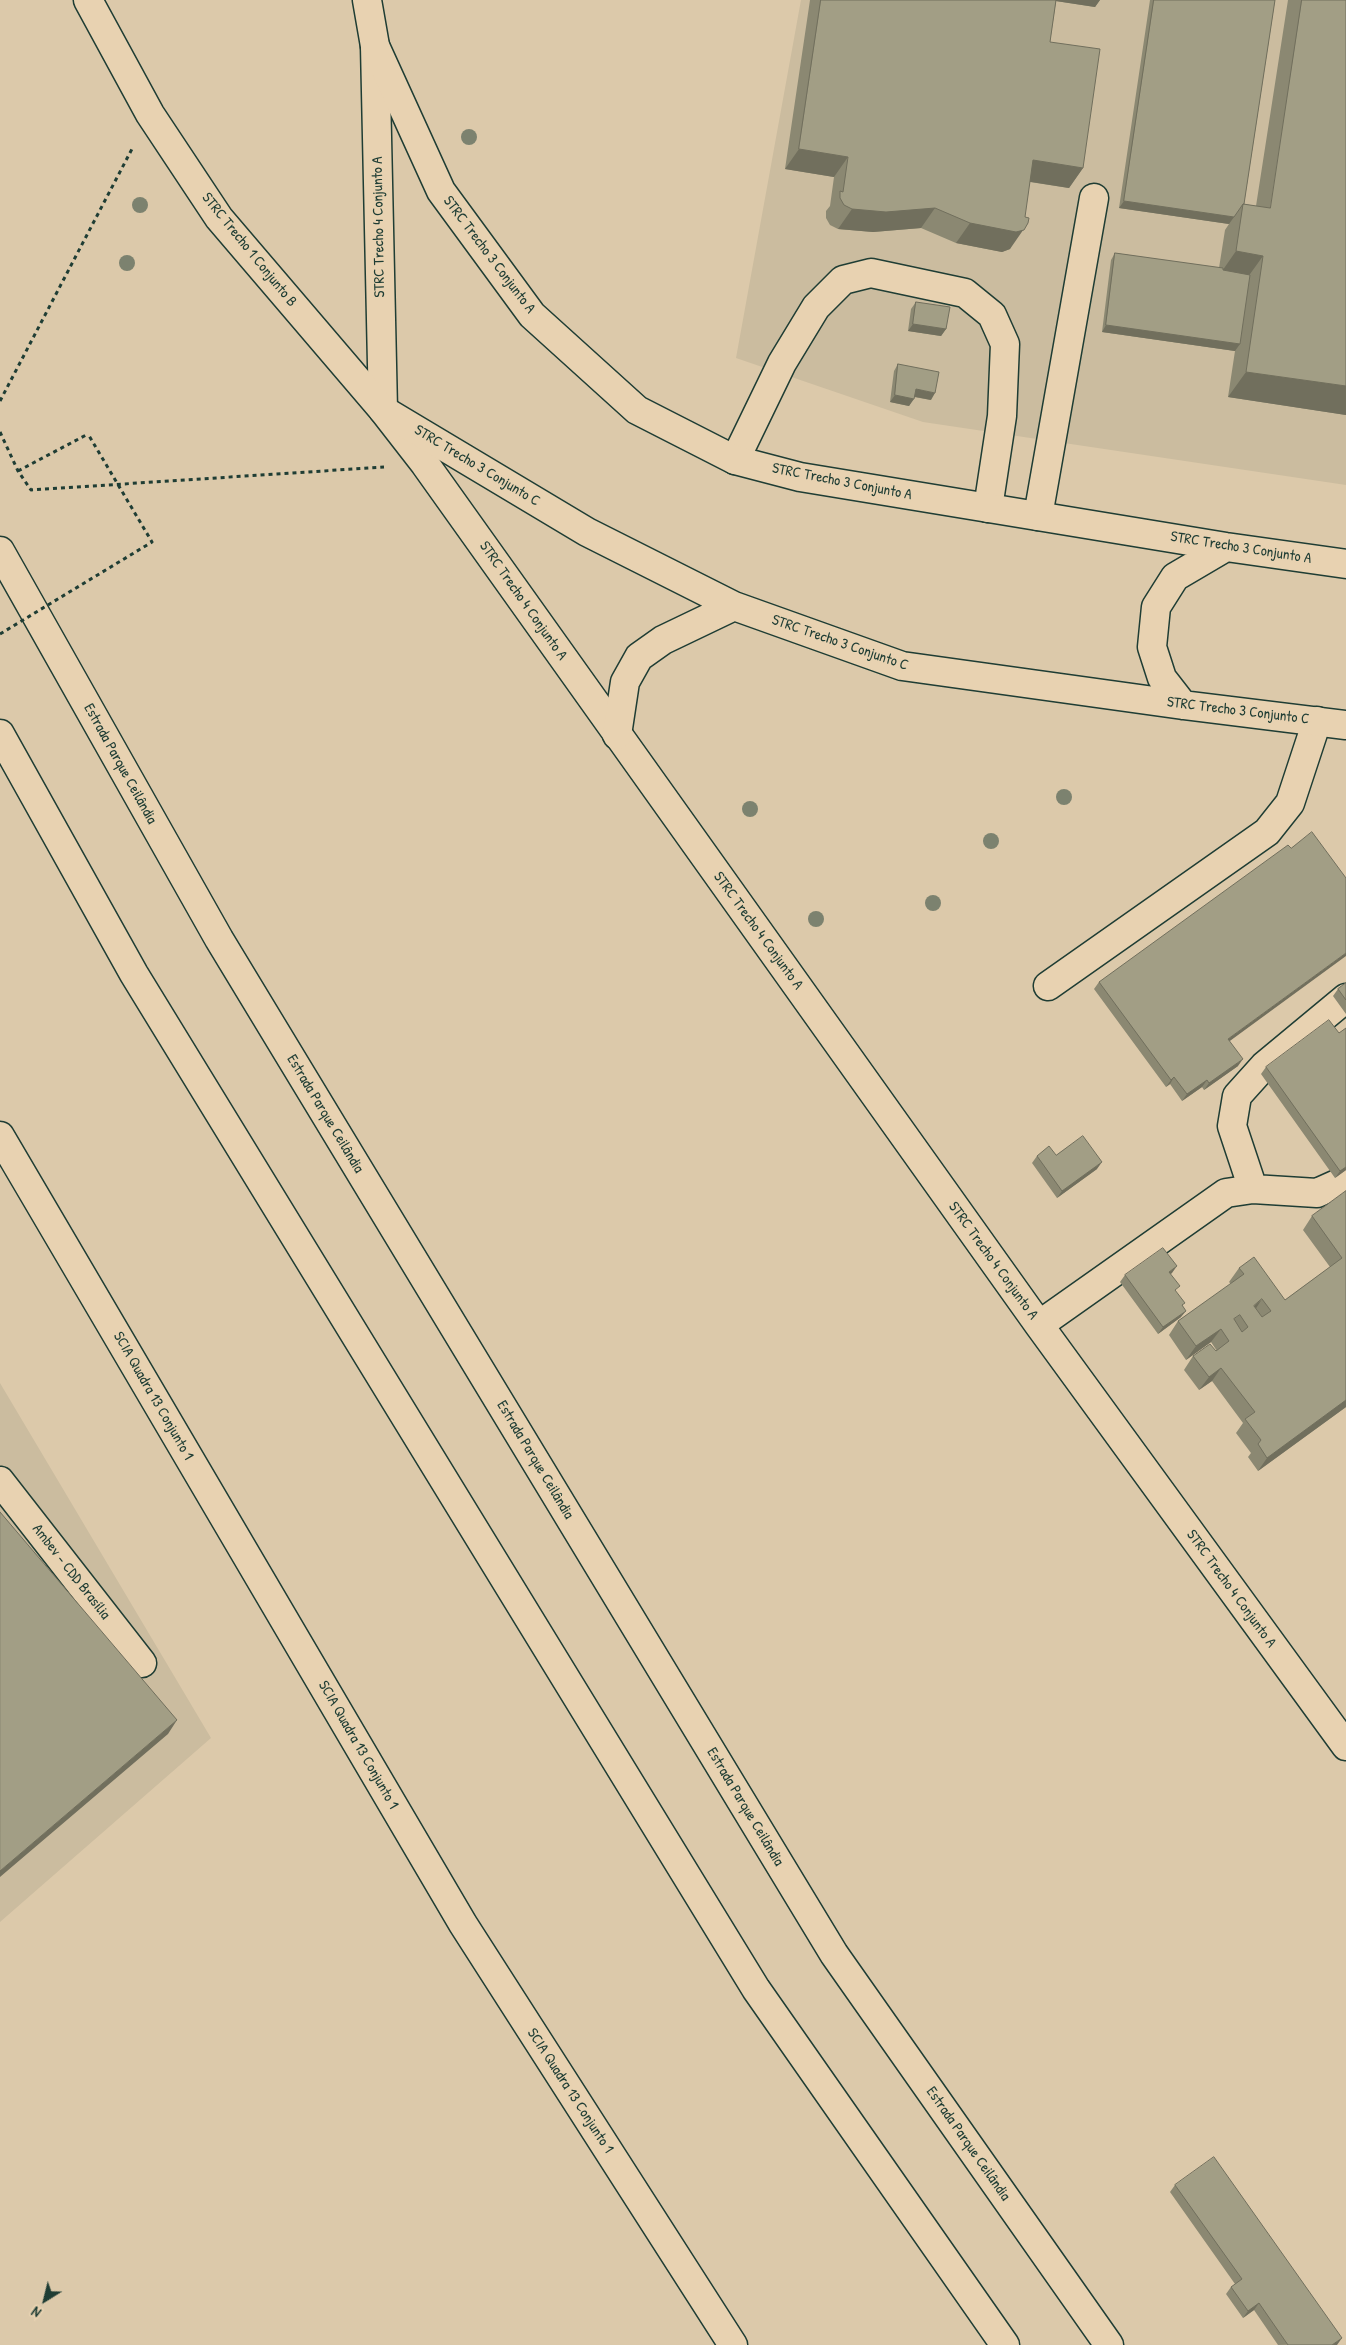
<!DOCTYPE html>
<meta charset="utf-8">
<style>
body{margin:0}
#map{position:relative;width:1346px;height:2345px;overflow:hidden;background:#dcc9aa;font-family:"Patrick Hand",sans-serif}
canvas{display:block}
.north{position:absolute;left:20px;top:2275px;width:50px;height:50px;-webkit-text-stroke:4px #e8d2b1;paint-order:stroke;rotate:216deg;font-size:14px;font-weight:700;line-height:20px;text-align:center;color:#1f3d34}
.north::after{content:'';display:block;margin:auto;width:18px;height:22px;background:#1f3d34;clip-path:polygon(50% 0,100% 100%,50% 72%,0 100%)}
</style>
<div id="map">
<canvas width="1346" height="2345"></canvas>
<div class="north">N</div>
</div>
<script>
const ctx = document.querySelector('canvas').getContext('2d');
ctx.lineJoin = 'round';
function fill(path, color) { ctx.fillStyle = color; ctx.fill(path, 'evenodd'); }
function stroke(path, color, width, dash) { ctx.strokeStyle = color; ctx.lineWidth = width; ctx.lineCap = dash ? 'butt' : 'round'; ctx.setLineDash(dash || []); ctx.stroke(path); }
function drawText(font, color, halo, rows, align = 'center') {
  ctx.font = font + ' "Patrick Hand",sans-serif'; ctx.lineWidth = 4.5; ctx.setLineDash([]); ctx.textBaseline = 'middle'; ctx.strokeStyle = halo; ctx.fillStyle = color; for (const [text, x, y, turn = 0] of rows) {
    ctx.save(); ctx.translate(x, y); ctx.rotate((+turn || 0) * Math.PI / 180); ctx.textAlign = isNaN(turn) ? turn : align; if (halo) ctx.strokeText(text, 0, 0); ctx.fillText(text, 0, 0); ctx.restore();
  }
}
fill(new Path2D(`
 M801,0H1346V485L923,422L736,358Z
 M0,1383L211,1738L0,1922Z`), '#cbbc9f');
const minor = new Path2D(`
 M375,46L383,410L425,464L1039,1325L1346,1746
 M735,460L782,363L816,307L843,280L871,273L965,293L992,315L1005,344L1002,416L988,508
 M1038,516L1094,198
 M1048,986L1267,832L1290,803L1317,721
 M0,1136L463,1924L733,2345
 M1253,1189L1232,1126L1237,1096L1264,1066L1346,998
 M1039,1325L1226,1193L1253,1189L1317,1193L1346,1180
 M0,1481L142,1663`);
const major = new Path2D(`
 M88,0L150,114L219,218L383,410L587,532L734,606L902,666L1183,705L1346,725
 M367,0L375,46L441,191L532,315L637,410L735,460L800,477L1226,547L1346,564
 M1183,705L1162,678L1152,647L1156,607L1175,577L1226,547
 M617,735L625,682L639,657L663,640L734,606`);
const highway = new Path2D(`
 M0,551L219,939L834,1954L1109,2345
 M0,734L134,974L756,1989L1005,2345`);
stroke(minor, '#1f3d34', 31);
stroke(major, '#1f3d34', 31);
stroke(highway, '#1f3d34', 31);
stroke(new Path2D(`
 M0,401L133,147
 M0,432L18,471L31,490L384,467
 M18,471L88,434`), '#1f3d34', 3, [4, 4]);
stroke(minor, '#e8d2b1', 28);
stroke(major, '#e8d2b1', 28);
stroke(highway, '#e8d2b1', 28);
stroke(new Path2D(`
 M0,634L152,542L88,434`), '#1f3d34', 3, [4, 4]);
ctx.fillStyle = '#7c826f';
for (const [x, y] of [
 [469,137],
 [140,205],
 [127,263],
 [1064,797],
 [750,809],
 [991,841],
 [933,903],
 [816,919]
]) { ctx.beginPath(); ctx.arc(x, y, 8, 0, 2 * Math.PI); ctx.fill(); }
fill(new Path2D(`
 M810,0H1100L1095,7L1056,1L1050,42L1083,168L1069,188L1030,182L1010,249L1002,252L956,243L921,228L873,232L838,229L830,225L826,218V211L830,206L834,177L785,169Z
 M1150,0H1275L1244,204L1256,206L1288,0H1346V415L1228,397L1235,351L1102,332L1111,260L1115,253L1219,268L1225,230L1229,224L1119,208Z
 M916,302L946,329L941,336L908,331L911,309Z
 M898,364L931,400L914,397L909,406L890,402L894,371Z
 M1099,982L1229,1041L1238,1066L1204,1090L1202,1087L1182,1101L1170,1084L1166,1087L1094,989Z
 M1346,983V1014L1333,996L1338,989Z
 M1346,1028V1170L1335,1178L1261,1074L1266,1067L1339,1033Z
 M1056,1155L1097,1169L1057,1198L1032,1163L1037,1156Z
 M1346,1191V1407L1258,1471L1248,1457L1251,1453L1236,1433L1243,1423L1212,1381L1199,1390L1184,1370L1193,1356L1217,1351L1211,1342L1186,1360L1169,1335L1178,1321L1231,1284L1229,1282L1239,1268L1285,1300L1330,1267L1303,1230L1312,1216Z
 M1172,1273L1170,1274L1176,1292L1183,1306L1181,1317L1158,1334L1120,1282L1125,1275Z
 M1175,2185L1337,2344L1278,2345L1254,2310L1243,2318L1226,2294L1231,2287L1235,2284L1170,2192Z`), '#8b8872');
fill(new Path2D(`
 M1049,0H1100L1095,7Z
 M799,149L848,157L834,177L785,169Z
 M1033,160L1083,168L1069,188L1019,180Z
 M1124,201L1234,217L1229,224L1119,208Z
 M935,208L921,228L873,232L838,229L852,209Z
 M970,223H1028L1010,249L1002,252L956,243Z
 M1236,251L1263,256L1245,281L1218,277Z
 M913,324L946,329L941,336L908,331Z
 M1106,325L1240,344L1235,351L1102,332Z
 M1246,372L1346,386V415L1228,397Z
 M916,389L935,393L931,400L911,396Z
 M895,395L914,399L909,406L890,402Z
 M1346,953V956L1223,1046L1228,1039Z
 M1243,1059L1238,1066L1204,1090L1209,1083Z
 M1174,1077L1170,1084L1166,1087L1171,1080Z
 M1207,1080L1202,1087L1182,1101L1187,1094Z
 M1102,1162L1097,1169L1057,1198L1062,1191Z
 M1346,1167V1170L1335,1178L1340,1171Z
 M1177,1266L1172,1273L1164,1279L1169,1272Z
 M1262,1299L1253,1313L1254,1306Z
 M1186,1311L1181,1317L1158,1334L1163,1327Z
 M1221,1329L1211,1342L1186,1360L1196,1346Z
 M1221,1368L1212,1381L1199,1390L1209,1377Z
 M1346,1400V1407L1258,1471L1267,1458Z
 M177,1720L168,1734L0,1877V1871Z
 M1259,2303L1254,2310L1243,2318L1248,2311Z
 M1342,2338L1337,2345H1332Z`), '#716f5d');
const building = new Path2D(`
 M821,0H1056L1050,42L1100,49L1083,168L1033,160L1025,217L1029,218L1028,223L1024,230L1016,232L970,223L935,208L886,212L852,209L844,205L840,198V191L843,192L848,157L799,149Z
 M1154,0H1275L1244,204H1243L1234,217L1124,201Z
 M1302,0H1346V386L1246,372L1263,256L1236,251L1243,204L1270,208Z
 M1115,253L1223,268V270L1250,275L1240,344L1106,325Z
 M916,302L950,307L946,329L913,324Z
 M898,364L939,372L935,393L916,389L914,399L895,395Z
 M1312,832L1346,878V953L1228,1039L1243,1059L1209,1083L1207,1080L1187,1094L1174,1077L1171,1080L1099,982L1288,845L1291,848Z
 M1346,983V1000L1338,989Z
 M1329,1020L1339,1033L1346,1028V1167L1340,1171L1266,1067Z
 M1083,1136L1102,1162L1062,1191L1037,1156L1049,1146L1056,1155Z
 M1346,1191V1400L1267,1458L1258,1444L1261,1440L1245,1419L1255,1412L1221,1368L1209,1377L1193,1356L1210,1344L1216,1351L1229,1341L1221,1329L1196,1346L1178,1321L1244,1274L1239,1268L1254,1257L1285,1300L1342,1258L1312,1216ZM1262,1299L1271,1311L1262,1317L1254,1306ZM1240,1315L1248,1327L1242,1332L1234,1319Z
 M1163,1248L1177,1266L1169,1272L1180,1286L1175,1290L1185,1303L1182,1305L1186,1311L1163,1327L1125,1275Z
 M0,1512L177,1720L0,1871Z
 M1214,2157L1342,2338L1332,2345H1288L1259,2303L1248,2311L1231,2287L1242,2279L1175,2185Z`);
fill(building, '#a29e85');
stroke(building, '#716f5d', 1);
drawText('15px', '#1f3d34', '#e8d2b1', [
 ["STRC Trecho 4 Conjunto A",379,227,-91],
 ["STRC Trecho 1 Conjunto B",249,250,51],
 ["STRC Trecho 3 Conjunto A",489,255,53],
 ["STRC Trecho 3 Conjunto C",477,466,31],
 ["STRC Trecho 3 Conjunto A",842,482,11],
 ["STRC Trecho 3 Conjunto A",1241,548,9],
 ["STRC Trecho 4 Conjunto A",523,601,55],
 ["STRC Trecho 3 Conjunto C",840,643,19],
 ["STRC Trecho 3 Conjunto C",1238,711,7],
 ["Estrada Parque Ceilândia",120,764,61],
 ["STRC Trecho 4 Conjunto A",758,931,54],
 ["Estrada Parque Ceilândia",325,1114,59],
 ["STRC Trecho 4 Conjunto A",993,1261,54],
 ["SCIA Quadra 13 Conjunto 1",153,1396,60],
 ["Estrada Parque Ceilândia",535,1460,59],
 ["Ambev - CDD Brasília",71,1572,52],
 ["STRC Trecho 4 Conjunto A",1231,1589,54],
 ["SCIA Quadra 13 Conjunto 1",358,1745,60],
 ["Estrada Parque Ceilândia",745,1807,59],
 ["SCIA Quadra 13 Conjunto 1",570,2091,57],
 ["Estrada Parque Ceilândia",968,2144,55]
]);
</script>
